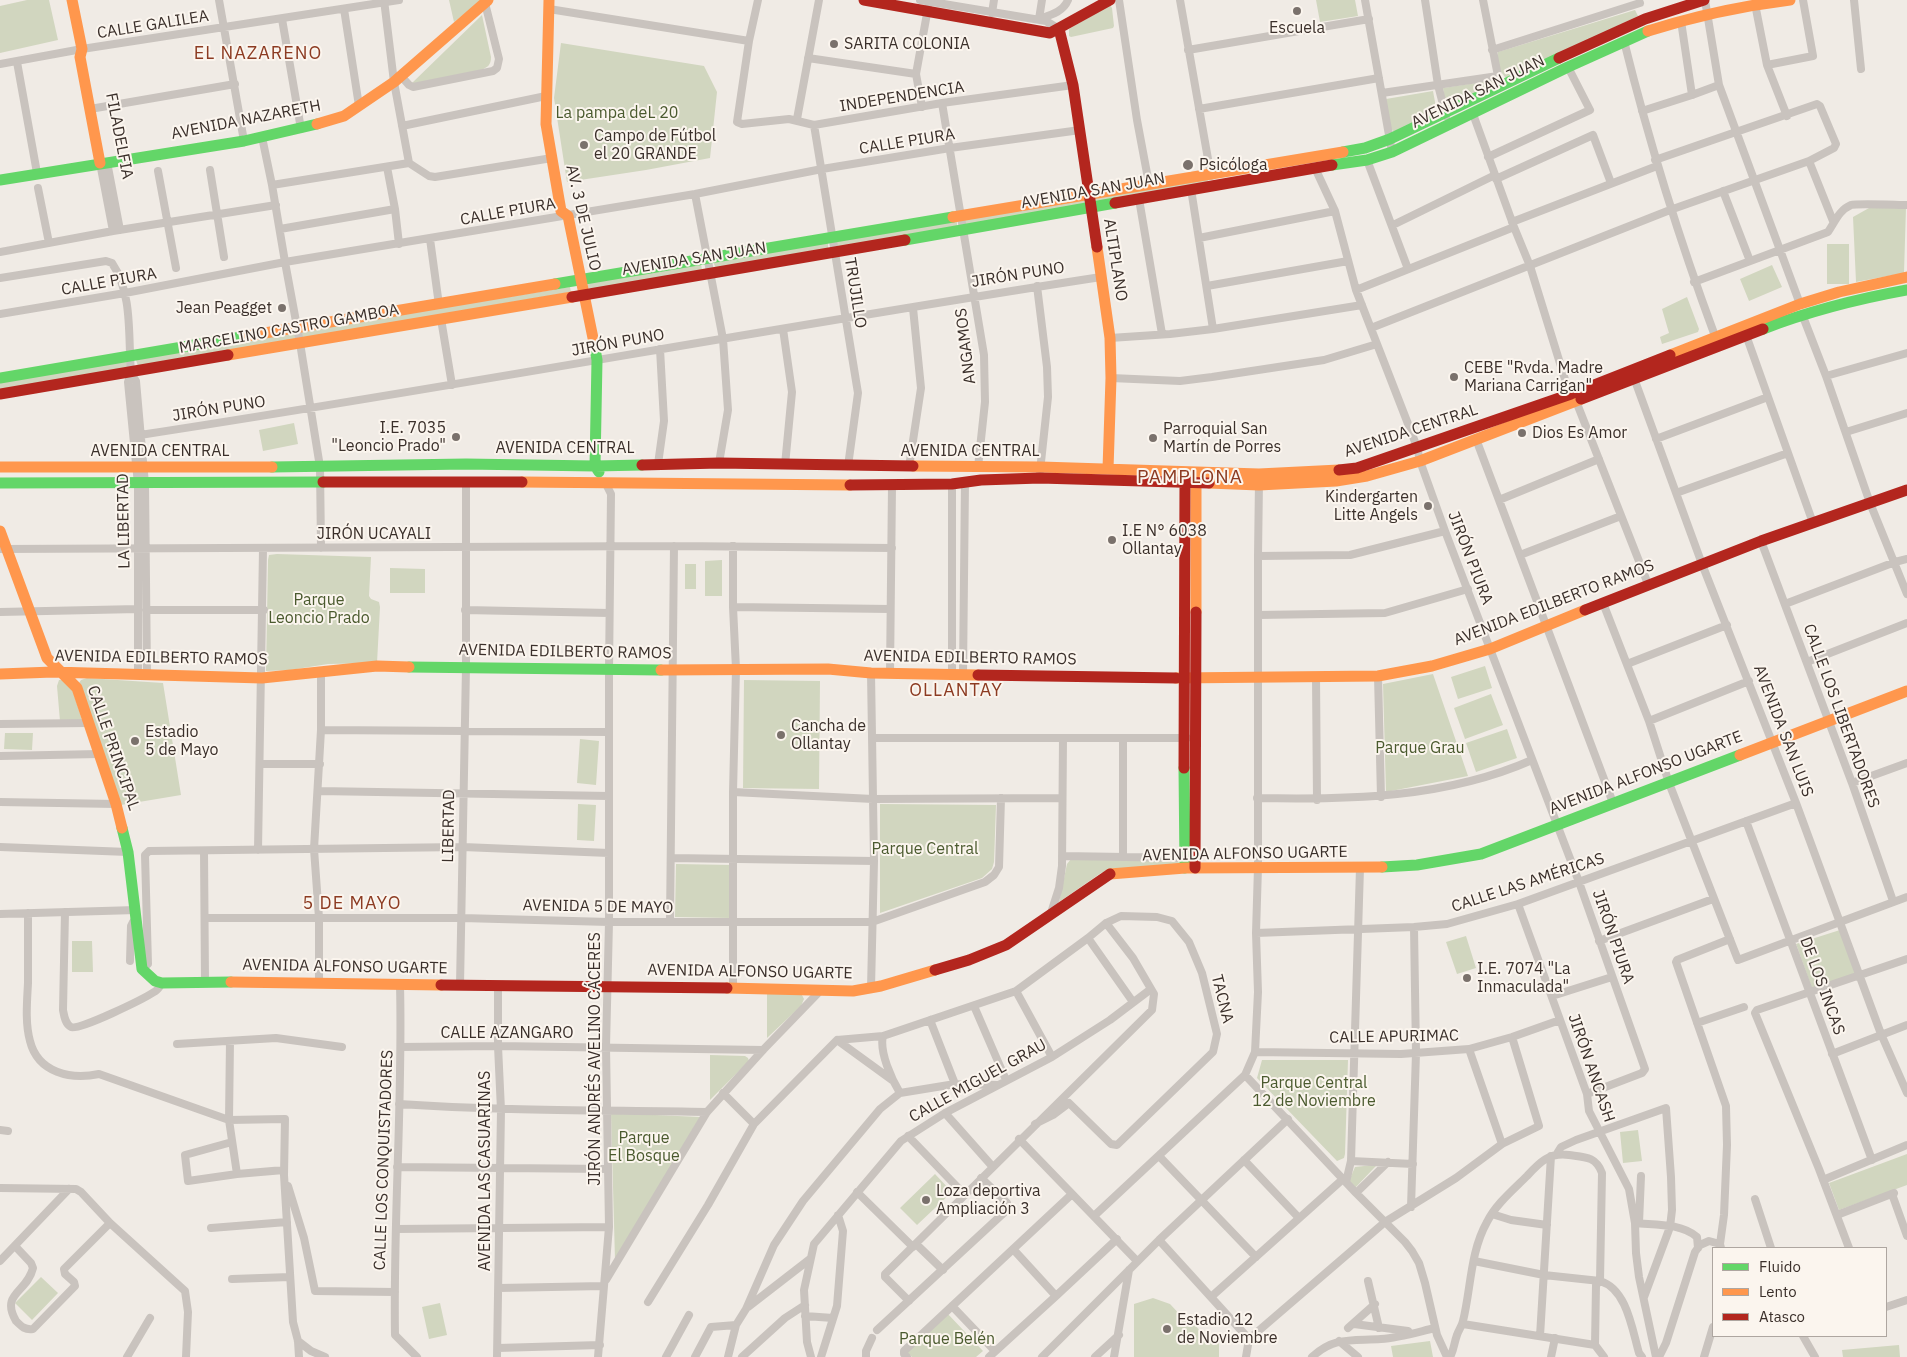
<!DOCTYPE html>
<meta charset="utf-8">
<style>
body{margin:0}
#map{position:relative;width:1907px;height:1357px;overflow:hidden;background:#f0ebe5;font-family:"IBM Plex Sans",sans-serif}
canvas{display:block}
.legend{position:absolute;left:1712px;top:1247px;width:175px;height:90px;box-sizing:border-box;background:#fbf5ee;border:1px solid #aea6a0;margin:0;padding:6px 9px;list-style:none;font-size:15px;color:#3b302b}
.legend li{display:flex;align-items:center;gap:10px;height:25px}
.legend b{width:25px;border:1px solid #aea6a0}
</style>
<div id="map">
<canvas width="1907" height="1357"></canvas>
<ul class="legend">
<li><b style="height:6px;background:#63d668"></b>Fluido</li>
<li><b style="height:6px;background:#ff974d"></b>Lento</li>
<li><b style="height:6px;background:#b3261e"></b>Atasco</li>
</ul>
</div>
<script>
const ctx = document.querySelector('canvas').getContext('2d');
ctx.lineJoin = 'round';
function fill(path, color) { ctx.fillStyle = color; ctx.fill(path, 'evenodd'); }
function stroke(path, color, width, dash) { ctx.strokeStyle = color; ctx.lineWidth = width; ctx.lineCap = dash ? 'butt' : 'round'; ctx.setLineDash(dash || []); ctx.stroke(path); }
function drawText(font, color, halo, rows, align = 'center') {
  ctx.font = font + ' "IBM Plex Sans",sans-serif'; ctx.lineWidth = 4; ctx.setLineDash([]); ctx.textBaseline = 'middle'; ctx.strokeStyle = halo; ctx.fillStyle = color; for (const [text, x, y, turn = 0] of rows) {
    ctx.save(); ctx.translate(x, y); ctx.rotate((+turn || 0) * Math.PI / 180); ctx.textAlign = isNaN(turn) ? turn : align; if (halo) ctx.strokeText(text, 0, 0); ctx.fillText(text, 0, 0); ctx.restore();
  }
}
fill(new Path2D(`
 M27,0H49L58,40L0,53V6Z
 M449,0H482L454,22Z
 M1316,0H1355L1358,16L1320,22Z
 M1110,5L1112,8L1114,26L1113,28L1071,37L1069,36V29Z
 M1635,10L1638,16L1511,77H1505C1499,70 1496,61 1498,52Z
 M482,15L491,57C491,65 488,67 481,70L411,84Z
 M561,43L704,66L717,92L710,158L646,170L567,182L554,98Z
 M1495,80L1496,83L1450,104L1445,102L1443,88Z
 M1433,91L1437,113L1396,131H1393L1390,127L1386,99Z
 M1207,177L1208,181L1206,182L1096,202L1094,195Z
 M1085,198V204L967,225L965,223V217Z
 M1906,207L1904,273L1856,282L1853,217L1869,208Z
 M957,221V227L837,249L836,241Z
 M828,243V249L716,268L713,262Z
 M1827,244H1849V284H1827Z
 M701,264L702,270L593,289L588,288L587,282Z
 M1772,265L1782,287L1749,301L1740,279Z
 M570,287L571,292L302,338V330Z
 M1687,297L1699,329L1698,332L1662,344L1660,337L1669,333L1662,309Z
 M294,331L297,339L138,366L136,360Z
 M128,361L129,368L0,391V381Z
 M294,423L298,444L263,451L259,430Z
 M277,554L371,557L369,596L371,599L379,602L380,607L377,663L328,664L290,670L266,671L268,560L269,555Z
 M722,560V596H705V561Z
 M685,564H696V589H685Z
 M390,568L425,569V593H390Z
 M1485,666L1492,688L1458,699L1451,677Z
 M1433,674L1468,776L1386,792L1383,684Z
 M87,678L163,683L181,795L121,805L79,683L81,680Z
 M59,680H64L70,682L82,720L60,721L57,686Z
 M744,680L820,681L819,789L743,788Z
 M1491,694L1503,725L1465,739L1454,708Z
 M1507,729L1517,758L1476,772L1466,743Z
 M5,733H33L32,750L4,749Z
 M580,739L599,741L596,785L577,783Z
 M578,804L596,805L594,841L577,840Z
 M880,804L996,805L994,862L992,869L982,878L880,913Z
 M1071,859L1179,860V865L1117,870L1101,873L1059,902L1067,864Z
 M676,864L732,865L731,918L675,917Z
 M1840,930L1857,974L1813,991L1796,944Z
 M1466,936L1476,968L1457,974L1446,942Z
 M72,941H92L93,972H72Z
 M801,993L804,999L801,1006L767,1038V994Z
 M710,1055L745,1056L748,1058L749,1061L710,1100Z
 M1262,1060H1348L1345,1154L1344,1158L1337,1161L1257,1078Z
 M611,1113L700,1117L615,1260Z
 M1638,1130L1642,1161L1623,1163L1620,1132Z
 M1907,1154V1185L1839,1210L1829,1183Z
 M1373,1165L1376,1166L1374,1168L1355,1188L1349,1181L1355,1167Z
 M935,1174L952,1192L917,1225L900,1208Z
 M41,1277L58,1293L32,1320L15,1303Z
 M1153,1298L1170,1304L1186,1321L1189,1319L1206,1337L1219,1339V1357H1134V1304Z
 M440,1303L447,1335L429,1339L422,1307Z
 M947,1313L983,1351L976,1357H912L907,1352Z
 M1430,1341L1433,1357H1393L1391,1346Z
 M1899,1345L1900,1357H1843L1842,1350Z`), '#d1d6bf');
stroke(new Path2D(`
 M219,0L244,141
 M384,0L394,82L409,163
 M758,0L749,41L737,122L742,124L789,119L814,125L942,103L1073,85
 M920,0L1046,21L1059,29
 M1042,0L1039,19C1051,15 1063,12 1068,0
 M1119,0L1137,120L1149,184
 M1180,0L1211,176
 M1365,0L1392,152
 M1425,0L1438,85L1446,116
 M1483,0L1499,81
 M1705,0L1719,85L1800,304
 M1854,0L1861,69
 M1755,4L1767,65L1787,116
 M344,9L359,106
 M549,9L749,41
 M992,13L994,0
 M282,19L301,129
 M1681,21L1692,95
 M1624,41C1649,142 1679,239 1715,336
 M1188,50L1369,19
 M1492,50L1640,3
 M808,58L916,74
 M17,62L37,173
 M0,64L82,49L399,0
 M1767,65L1813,56L1803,0
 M401,76L409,85L413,87L493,71L497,68L499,59L485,3
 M1382,93L1498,76
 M942,103L984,355L985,402L978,467
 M922,107L916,74L928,8
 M90,109L235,84
 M1199,109L1379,78
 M1642,111L1692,95L1719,85
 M1473,114L1514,227L1530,266L1567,386L1576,401L1648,584
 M797,119L819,0
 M814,125L858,393L848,466
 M402,126L546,96
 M262,137L272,185L285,262L300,343L320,467L321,548
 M1488,157L1590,110L1568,67
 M1367,160L1408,269
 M1809,161L1833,221
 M107,162L120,230
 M100,163L113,231
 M387,167L395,209L399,244
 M1315,168L1335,211L1356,290L1417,447L1420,461L1445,531L1579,882L1645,1069L1642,1073L1587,1094
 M210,170L224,257
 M158,171L176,268
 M1496,179L1593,135L1611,183
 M272,185L409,163L429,176L435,177L552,158
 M38,188L49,243
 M1191,189L1213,329
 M1723,191L1750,261
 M695,194L723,339L728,410L719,463
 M1139,199L1162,334
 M1512,222L1657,166
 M1393,225L1495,175
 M280,229L395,209
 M1199,238L1335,211
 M430,239L439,305
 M0,252L113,231L276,205
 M0,278L106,261L112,263C133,294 128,336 131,373L128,382L138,484V675
 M1694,282L1828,232C1835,222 1839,210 1851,205C1857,203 1898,205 1907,205
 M1037,286L1047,367L1048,397L1040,471
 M1207,286L1348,261
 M1356,290L1514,227
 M0,314L125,293L285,262L695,194L822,169L950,148L1080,130
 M1802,314L1826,376L1870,503L1907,594
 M441,319L452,385
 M1371,328L1670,210L1809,161L1834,148L1836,144L1820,106L1817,104L1655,160
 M783,329L792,392L785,465
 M1746,335L1813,523
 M1110,338L1170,334L1213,329L1362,305
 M131,373L136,381L145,484L147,675
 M1826,376L1907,353
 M1111,378L1180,381L1212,377L1324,360L1377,344
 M1634,378L1702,564L1796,803L1881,1034L1907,1093
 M1846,432L1907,413
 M140,435C461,386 781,326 1101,277
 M1476,439L1613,803
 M1656,439L1768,397
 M658,464L664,421L660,349
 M909,467L921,388L913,308
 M1676,493L1788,453
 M1499,500L1599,459
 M1761,541L1852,783L1893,901
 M733,546V607L736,669L733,792V989
 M0,549L674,546L892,548
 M1520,555L1621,516
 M1258,556L1350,555L1445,531
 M1603,603L1649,721L1669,783L1738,960L1907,897
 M1785,604L1895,562L1907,559
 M733,607L890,609
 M146,610H264
 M465,610L609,613
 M0,612L138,609
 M1258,615L1385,613L1468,589
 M1807,662L1907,623
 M1627,664L1727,625
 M871,673L874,861L871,988
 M890,673L892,486
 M952,674V484
 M963,674L965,482
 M1316,676L1317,800
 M1378,676L1381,797
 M1649,721L1749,681
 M0,724L89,723
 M321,730L609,732
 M872,738H1187
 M0,756L99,754
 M260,764H320
 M1852,783L1907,763
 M319,791L609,796
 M733,792L873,799L1062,798
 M1257,798C1350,800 1446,798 1532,760
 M0,802L116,804
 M1746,821L1872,1160
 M0,847L128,852
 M258,850L263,549
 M204,851L205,981
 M1062,856L1188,858
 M1123,857V738
 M671,858L874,861
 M1518,904L1587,1094L1589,1111L1629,1189L1635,1223L1636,1253L1639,1277L1656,1357
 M65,912L63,1010C64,1015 65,1024 71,1027C79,1031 145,998 154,992C158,990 160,986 162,983
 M28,913C28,936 28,960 28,983C27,1002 25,1023 30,1041C38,1073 71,1080 99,1074L229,1120L285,1119L284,1175L293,1322L298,1341L299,1357
 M1051,913L1059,888L1062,866L1063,738
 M0,914L136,910
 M205,918H462L609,922H872L985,882L994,875L999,867L1001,798
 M670,922L674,546
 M1256,933L1414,927L1447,924L1518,904L1796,803
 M1088,938L1133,1002
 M1599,941L1713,899
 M130,961L131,926L133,922L137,921
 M142,969L148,964L145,855L149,851L463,847L609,853
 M319,984V918L314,849L321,730V672
 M400,985C403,1102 393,1218 395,1335L417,1357
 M460,985L466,667V483
 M1016,991L1052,1057
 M1552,996L1612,977
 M974,1006L1006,1080
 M930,1020L955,1084
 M1697,1023L1744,1007
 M883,1036C879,1052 892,1080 900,1093
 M837,1040L892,1080
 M230,1041L229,1120L237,1174
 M177,1044L276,1038L342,1047
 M401,1047L498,1046L763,1050
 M1469,1049L1502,1144
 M1255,1052L1401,1054L1469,1049L1512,1037L1560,1020
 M1832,1054L1907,1025
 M1245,1075L1356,1193L1405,1242L1412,1251L1419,1263L1425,1283L1437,1335L1447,1357
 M723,1093L754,1124
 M399,1104C502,1111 604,1110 707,1112
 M945,1113L992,1166
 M0,1130L8,1131
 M908,1136L965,1195
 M1019,1139L1137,1261
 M232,1142L185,1155L188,1181L237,1174L284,1170
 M1556,1155L1561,1147L1576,1140L1666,1108L1671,1177L1672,1210L1670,1227L1644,1297
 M1159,1156L1256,1257
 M1244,1160L1299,1218
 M1351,1161L1413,1164
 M397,1167L608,1169
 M1823,1180L1907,1145
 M1346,1182L1351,1161L1360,868
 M288,1186L304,1238L315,1291L395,1292
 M0,1188L76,1189L81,1192L110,1223L185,1291L188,1312L186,1357
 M857,1192L913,1247
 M1356,1193L1388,1162
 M1892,1194L1907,1236
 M1755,1199L1771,1248
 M1411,1207L1416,1053L1414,927
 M1492,1214L1511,1220L1547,1225
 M1837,1215L1894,1193
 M1094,1216L1245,1075L1255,1052L1258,992L1256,933L1258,867V556L1259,481
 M1635,1223C1655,1225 1681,1223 1697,1237L1698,1248
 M1639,1223L1641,1176
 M211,1228L287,1222
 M396,1229L609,1227
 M1159,1240L1249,1339
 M916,1244L943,1270
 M1720,1244L1724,1215L1727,1145L1726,1106L1676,962L1677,960L1730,939
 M15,1246L31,1263L33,1268C27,1293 0,1293 16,1321C22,1327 25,1330 33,1329L75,1286L74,1282L65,1274L64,1269L110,1223
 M1849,1248L1819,1169L1755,1013L1757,1010L1907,959
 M1013,1249L1056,1296
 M0,1261L69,1189
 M232,1279L290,1277
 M606,1280L707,1112L763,1050L821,990
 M1368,1281L1379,1328
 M499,1288L604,1286
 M1211,1297L1343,1179
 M909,1301L885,1277V1274L1152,1010L1154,994L1133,958L1106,923
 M648,1302L708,1205L754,1124L837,1040L883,1036L1016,991L1088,938L1106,923L1121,916L1157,917L1172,921L1189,942L1202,973L1217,1034L1213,1052L1117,1145L1111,1144L1069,1103L1053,1115L1035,1124
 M952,1306L995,1351
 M748,1307L810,1259
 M1886,1307L1907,1300
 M805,1316L833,1318
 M1354,1324L1408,1331
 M1463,1324L1595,1345L1604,1357
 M1348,1328L1375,1304
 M877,1330L1008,1209L1007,1203L981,1178
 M1540,1336L1551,1156
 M1803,1336L1815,1357
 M1249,1339L1385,1222L1456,1178L1502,1144L1539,1126L1512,1037
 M298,1341L311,1351L325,1357
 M1339,1341L1358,1357
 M1595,1345L1596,1285L1600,1281C1627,1289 1632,1329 1639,1353L1642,1357
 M498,1348L600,1345
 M127,1357L150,1318
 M497,1357L501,1110L498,1046V985
 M598,1357L609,1227L606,1047L609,922V670L611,494L605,482
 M666,1357L689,1315
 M695,1357L711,1327L736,1325L746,1309L774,1245L803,1201L880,1109L900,1093L955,1084L997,1085
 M728,1357L736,1325
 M742,1357L785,1318L805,1305
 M811,1357L807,1342L804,1290L814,1244L901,1141L945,1113L1052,1057L1110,1020L1151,989
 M821,1357L837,1306L843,1231L838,1215
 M866,1357V1351L872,1338
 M907,1357L904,1354V1351L1072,1194
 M989,1357L1056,1296L1117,1239
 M1042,1357L1159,1240L1288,1119
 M1095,1357L1119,1335
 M1114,1357L1129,1270
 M1246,1357L1249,1339
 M1312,1357C1335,1336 1353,1341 1381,1339C1399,1338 1418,1332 1435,1328
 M1450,1357C1454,1350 1454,1343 1457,1335C1458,1331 1462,1326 1463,1321C1471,1289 1470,1252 1487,1222C1496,1204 1513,1190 1527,1176C1539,1163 1549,1152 1569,1155C1584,1157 1596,1156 1602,1173L1600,1281L1544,1275L1474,1261
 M1551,1357L1555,1338
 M1659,1357L1666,1343L1695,1252L1700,1245L1709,1241L1720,1244L1721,1248
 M1704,1357L1713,1327`), '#c9c3be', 8);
stroke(new Path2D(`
 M1343,152L1365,148L1390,139L1559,58
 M1332,165L1367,160L1392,152L1568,67L1648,31
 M0,180L244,141L317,124
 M905,240L1115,203
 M555,284L953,217
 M1763,329C1810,311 1857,299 1907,290
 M594,343L597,360L595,466L599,472
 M0,378L247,336
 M272,467L466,464L595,466L642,465
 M0,483L323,482
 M409,667L661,670
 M1184,768L1185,868
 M122,828L128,852L142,969L155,981L162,983L231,982
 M1382,867L1417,865L1481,854L1740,755`), '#63d668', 11);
stroke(new Path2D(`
 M72,0L82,49L80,57L100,163
 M549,0L546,124L561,211L568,216L594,343
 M1648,31C1695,16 1741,6 1790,0
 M317,124L344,116L394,82L488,0
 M953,217L1343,152
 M1097,247L1110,338L1111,378L1108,469
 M247,336L555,284
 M228,355L572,297
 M1670,355L1800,304L1839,292L1907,277
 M913,466L1041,467L1259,474L1339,470
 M0,467H272
 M522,482L850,485
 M1209,483L1259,485L1336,481L1367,476L1420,461L1581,399
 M0,531L47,658L77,688L116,804L122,828
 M1196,612V482
 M661,670L828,669L871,673L978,675
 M0,674L53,672L262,678L377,666L409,667
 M1176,678L1378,676L1432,666L1490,649L1585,610
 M1740,755L1907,691
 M1110,874L1185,868L1382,867
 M231,982L441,985
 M727,988L853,991L881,986L935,970`), '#ff974d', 11);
stroke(new Path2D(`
 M864,0L1050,33L1110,0
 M1059,29L1073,85L1097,247
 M1559,58L1645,19L1704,0
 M1115,203L1332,165
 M572,297L905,240
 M0,394L228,355
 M1581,399L1763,329
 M642,465L719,463L913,466
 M1339,470L1357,468L1571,394L1670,355
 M323,482H522
 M850,485L952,484L981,480L1040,478L1209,483
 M1585,610L1761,541L1907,490
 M978,675L1176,678
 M1184,768L1185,482
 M1195,868L1196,612
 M935,970L969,960L1006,945L1110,874
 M441,985L727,988`), '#b3261e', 11);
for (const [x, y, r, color] of [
 [1297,11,5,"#7a716c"],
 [834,44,5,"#7a716c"],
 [584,145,5,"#7a716c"],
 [1188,165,6,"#7a716c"],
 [282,308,5,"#7a716c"],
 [1454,377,5,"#7a716c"],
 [1522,433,5,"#7a716c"],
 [456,437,5,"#7a716c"],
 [1153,438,5,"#7a716c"],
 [1428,506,5,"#7a716c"],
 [1112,540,5,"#7a716c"],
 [781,735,5,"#7a716c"],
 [135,741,5,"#7a716c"],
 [1467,978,5,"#7a716c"],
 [926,1200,5,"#7a716c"],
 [1167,1329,5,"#7a716c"]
]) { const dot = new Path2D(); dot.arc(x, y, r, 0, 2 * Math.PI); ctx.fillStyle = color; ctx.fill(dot); stroke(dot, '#fbf5ee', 2); }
drawText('16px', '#3b302b', '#fbf5ee', [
 ["CALLE GALILEA",153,25,-9],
 ["AVENIDA SAN JUAN",1478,92,-26],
 ["INDEPENDENCIA",902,97,-9],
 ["AVENIDA NAZARETH",246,120,-11],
 ["FILADELFIA",119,136,79],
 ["CALLE PIURA",907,142,-9],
 ["AVENIDA SAN JUAN",1093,191,-10],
 ["CALLE PIURA",508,212,-10],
 ["AV. 3 DE JULIO",583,218,77],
 ["AVENIDA SAN JUAN",694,259,-9],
 ["ALTIPLANO",1115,260,81],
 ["JIRÓN PUNO",1018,275,-9],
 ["CALLE PIURA",109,282,-10],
 ["TRUJILLO",855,293,81],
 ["MARCELINO CASTRO GAMBOA",289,329,-10],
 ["JIRÓN PUNO",618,343,-10],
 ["ANGAMOS",966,346,-97],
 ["JIRÓN PUNO",219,409,-9],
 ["AVENIDA CENTRAL",1411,431,-18],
 ["AVENIDA CENTRAL",565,448],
 ["AVENIDA CENTRAL",160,451],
 ["AVENIDA CENTRAL",970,451],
 ["LA LIBERTAD",124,521,-91],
 ["JIRÓN UCAYALI",374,534],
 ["JIRÓN PIURA",1470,558,69],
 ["AVENIDA EDILBERTO RAMOS",1554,603,-21],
 ["AVENIDA EDILBERTO RAMOS",565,652,1],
 ["AVENIDA EDILBERTO RAMOS",161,658,1],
 ["AVENIDA EDILBERTO RAMOS",970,658,1],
 ["CALLE LOS LIBERTADORES",1841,716,70],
 ["AVENIDA SAN LUIS",1783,731,69],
 ["CALLE PRINCIPAL",113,748,71],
 ["AVENIDA ALFONSO UGARTE",1646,773,-21],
 ["LIBERTAD",449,826,-89],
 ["AVENIDA ALFONSO UGARTE",1245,854,-1],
 ["CALLE LAS AMÉRICAS",1528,883,-18],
 ["AVENIDA 5 DE MAYO",598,907,1],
 ["JIRÓN PIURA",1613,937,71],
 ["AVENIDA ALFONSO UGARTE",345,967,1],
 ["AVENIDA ALFONSO UGARTE",750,972,1],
 ["DE LOS INCAS",1822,986,70],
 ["TACNA",1222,999,76],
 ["CALLE AZANGARO",507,1033],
 ["CALLE APURIMAC",1394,1037,-1],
 ["JIRÓN ANDRÉS AVELINO CÁCERES",595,1059,-90],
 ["JIRÓN ANCASH",1591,1068,71],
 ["CALLE MIGUEL GRAU",978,1081,-29],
 ["CALLE LOS CONQUISTADORES",384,1160,-88],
 ["AVENIDA LAS CASUARINAS",485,1171,-90]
]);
drawText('16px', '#3b302b', '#fbf5ee', [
 ["Escuela",1297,28,"center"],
 ["SARITA COLONIA",844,44],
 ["Campo de Fútbol",594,136],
 ["el 20 GRANDE",594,154],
 ["Psicóloga",1199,165],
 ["Jean Peagget",272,308,"right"],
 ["CEBE \"Rvda. Madre",1464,368],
 ["Mariana Carrigan\"",1464,386],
 ["I.E. 7035",446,428,"right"],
 ["\"Leoncio Prado\"",446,446,"right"],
 ["Parroquial San",1163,429],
 ["Martín de Porres",1163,447],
 ["Dios Es Amor",1532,433],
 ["Kindergarten",1418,497,"right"],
 ["Litte Angels",1418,515,"right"],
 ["I.E N° 6038",1122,531],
 ["Ollantay",1122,549],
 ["Cancha de",791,726],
 ["Ollantay",791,744],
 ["Estadio",145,732],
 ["5 de Mayo",145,750],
 ["I.E. 7074 \"La",1477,969],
 ["Inmaculada\"",1477,987],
 ["Loza deportiva",936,1191],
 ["Ampliación 3",936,1209],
 ["Estadio 12",1177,1320],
 ["de Noviembre",1177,1338]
], 'left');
drawText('16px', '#4a5a2e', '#fbf5ee', [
 ["La pampa deL 20",617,113],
 ["Parque",319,600],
 ["Leoncio Prado",319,618],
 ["Parque Grau",1420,748],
 ["Parque Central",925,849],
 ["Parque Central",1314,1083],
 ["12 de Noviembre",1314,1101],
 ["Parque",644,1138],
 ["El Bosque",644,1156],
 ["Parque Belén",947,1339]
]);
ctx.letterSpacing = '1px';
drawText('18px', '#8c3b22', '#fbf5ee', [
 ["EL NAZARENO",258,54],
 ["OLLANTAY",956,691],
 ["5 DE MAYO",352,904]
]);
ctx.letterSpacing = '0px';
ctx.letterSpacing = '1px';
drawText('19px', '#8c3b22', '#fbf5ee', [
 ["PAMPLONA",1190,478]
]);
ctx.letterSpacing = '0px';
</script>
